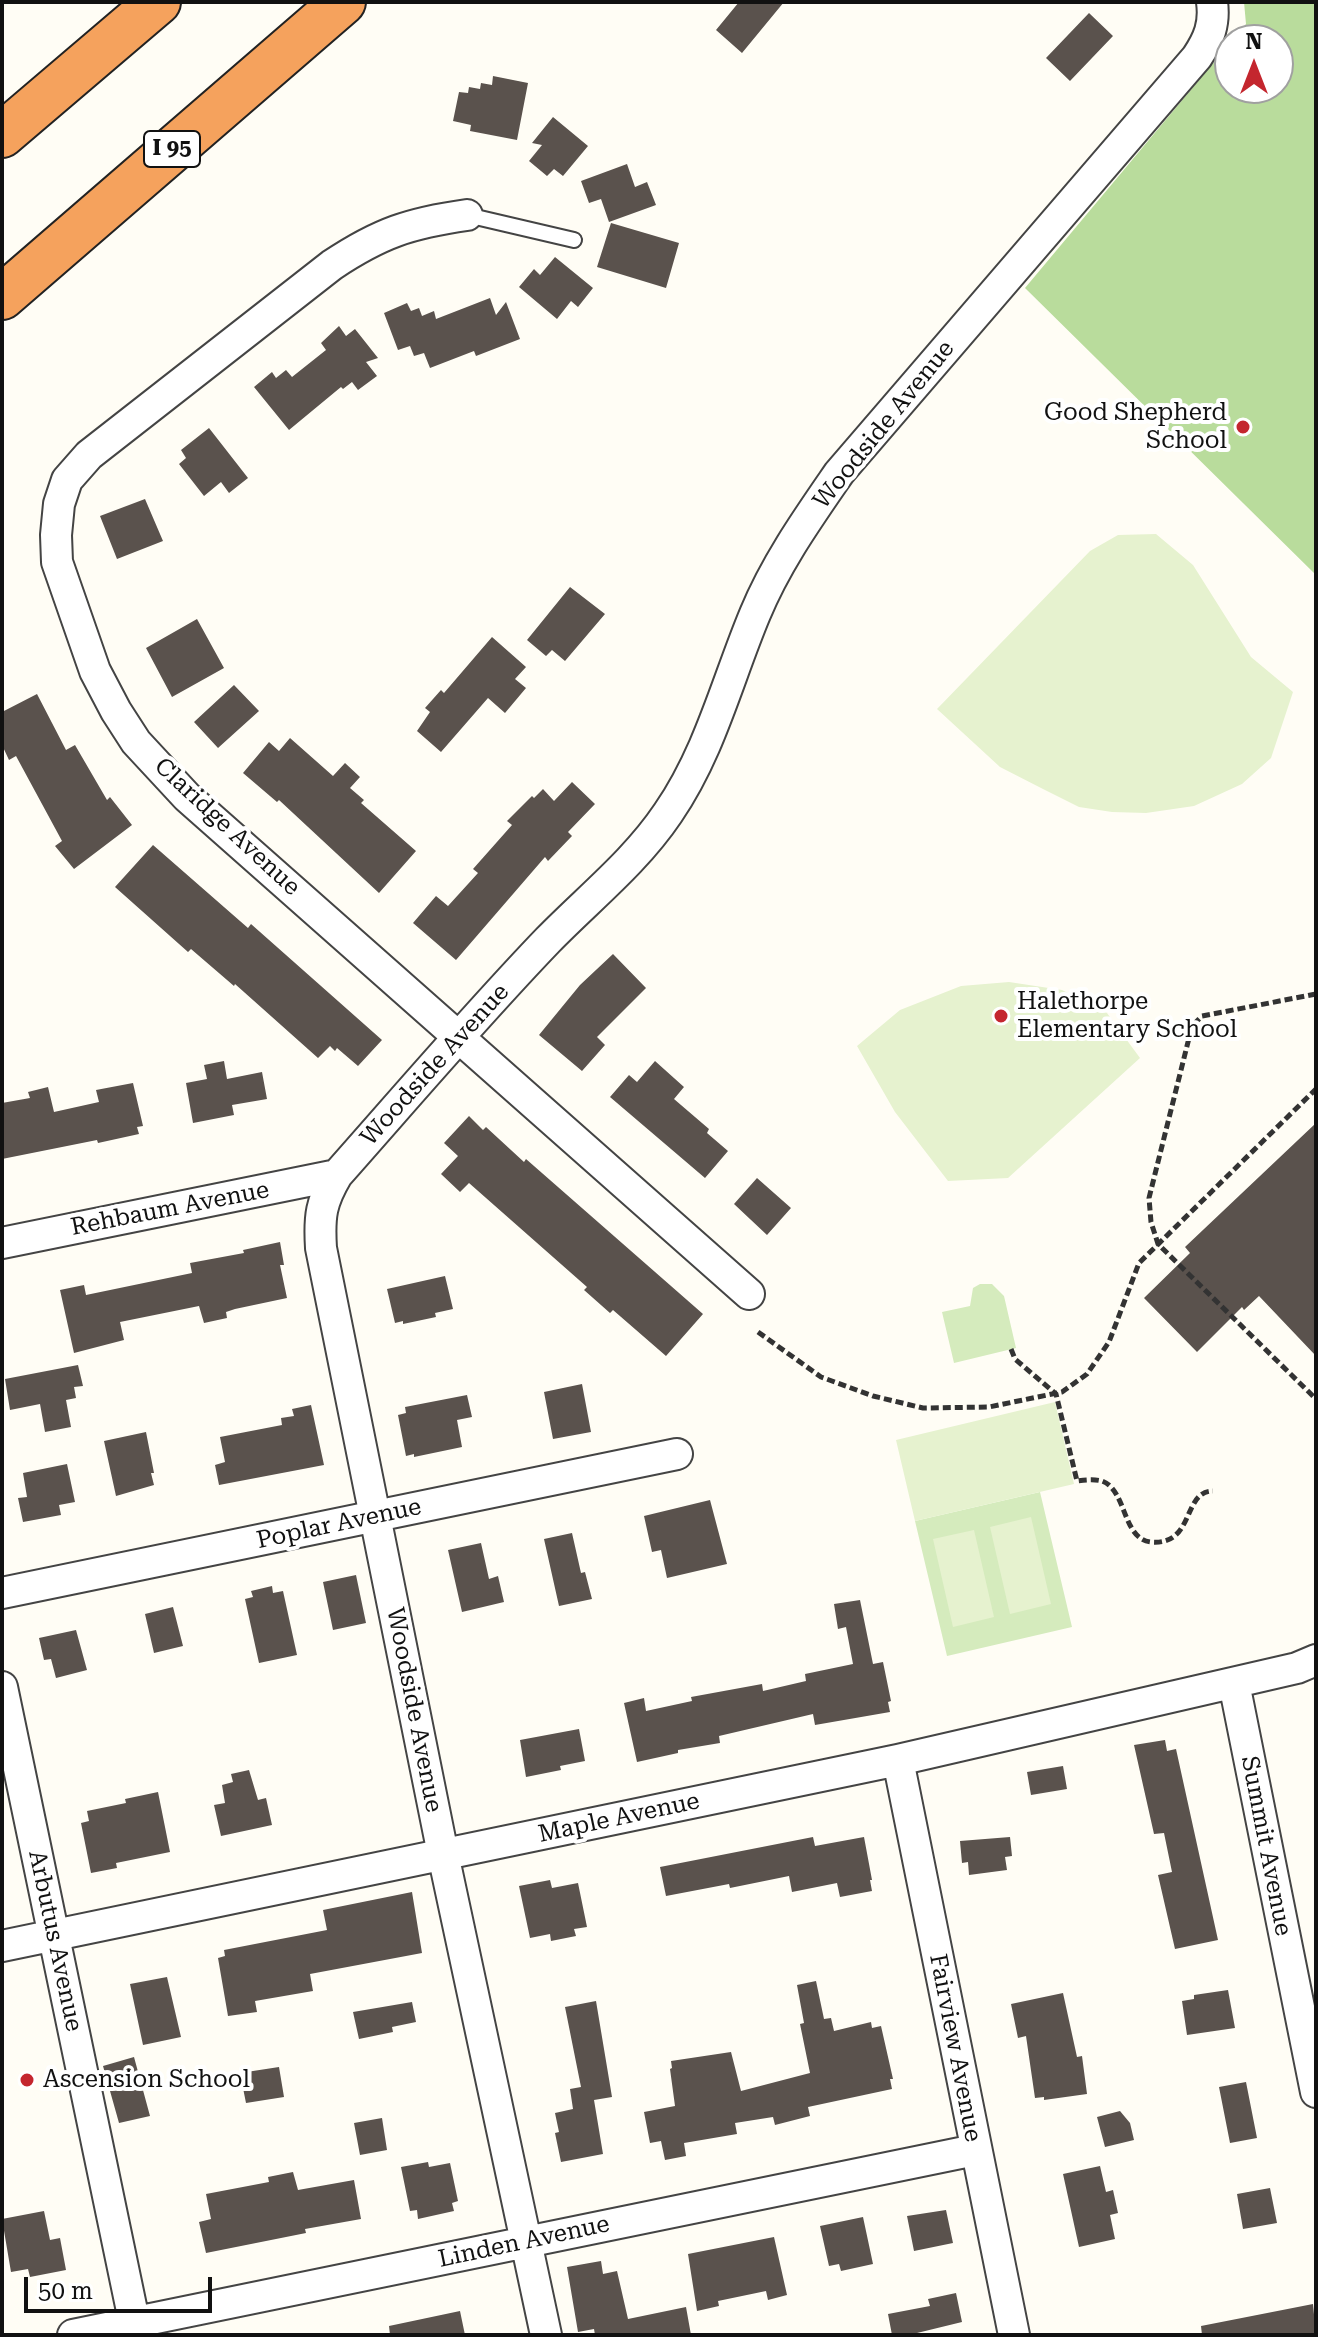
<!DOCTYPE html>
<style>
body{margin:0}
#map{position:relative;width:1318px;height:2337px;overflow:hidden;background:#fffdf5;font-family:"Roboto Serif",serif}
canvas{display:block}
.frame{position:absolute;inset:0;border:4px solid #111;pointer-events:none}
.north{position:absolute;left:1214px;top:24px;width:80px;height:80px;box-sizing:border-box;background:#fff;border:2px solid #a0a0a0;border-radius:50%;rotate:0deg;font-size:22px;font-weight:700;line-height:32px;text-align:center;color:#111}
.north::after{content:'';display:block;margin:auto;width:28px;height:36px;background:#c4262e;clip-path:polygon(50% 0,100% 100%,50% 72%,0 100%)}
.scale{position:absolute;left:24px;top:2277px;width:188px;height:36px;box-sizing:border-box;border:4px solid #111;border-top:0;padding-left:10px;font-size:24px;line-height:28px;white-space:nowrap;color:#111;-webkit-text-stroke:6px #fff;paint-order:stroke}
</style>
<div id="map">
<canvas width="1318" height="2337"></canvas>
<div class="frame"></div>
<div class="north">N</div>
<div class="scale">50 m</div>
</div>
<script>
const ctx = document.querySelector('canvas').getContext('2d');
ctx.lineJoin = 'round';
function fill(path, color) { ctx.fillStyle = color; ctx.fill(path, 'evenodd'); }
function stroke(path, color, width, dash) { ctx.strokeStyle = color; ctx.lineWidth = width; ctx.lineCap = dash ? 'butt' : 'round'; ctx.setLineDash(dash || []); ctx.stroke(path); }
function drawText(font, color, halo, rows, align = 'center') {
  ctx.font = font + ' "Roboto Serif",serif'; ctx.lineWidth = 8; ctx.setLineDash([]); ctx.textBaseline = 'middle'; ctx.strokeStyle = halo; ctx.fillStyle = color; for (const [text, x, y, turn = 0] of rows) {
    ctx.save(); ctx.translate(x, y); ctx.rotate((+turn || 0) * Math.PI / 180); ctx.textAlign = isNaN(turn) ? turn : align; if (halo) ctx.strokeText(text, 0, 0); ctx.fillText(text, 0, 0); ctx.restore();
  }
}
fill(new Path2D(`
 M980,1284H992L1004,1296L1016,1348L954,1363L942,1312L970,1306L973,1288Z
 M1040,1492L1072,1627L947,1656L915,1521Z`), '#d5ebbd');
fill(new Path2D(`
 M1244,2H1316V575L1025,288L1230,43V88H1278V40H1233L1246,24Z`), '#b9dc9c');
fill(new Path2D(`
 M1156,534L1193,565L1251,657L1293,692L1271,758L1242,784L1194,806L1146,813L1112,812L1079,807L1043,789L1000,767L937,709L1090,551L1118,535Z
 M1009,982L1062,990L1107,1013L1140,1058L1008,1178L948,1181L895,1112L857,1046L900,1010L961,986Z
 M1055,1402L1074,1484L915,1521L896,1440Z
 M1031,1517L1051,1604L1010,1614L990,1527Z
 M974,1530L994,1617L953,1627L933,1539Z`), '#e6f2cf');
fill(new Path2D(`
 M739,2H784L742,53L716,30Z
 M1089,13L1113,36L1070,81L1046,58Z
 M493,76L528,83L517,140L470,131L471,125L453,121L459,92L468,93L469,87L480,89L481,83L492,85Z
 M553,117L588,146L563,176L554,169L547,176L529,161L542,145L532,143Z
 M627,164L635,187L647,182L656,205L609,222L601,199L589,203L581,181Z
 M611,223L679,243L666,288L597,267Z
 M555,257L593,288L578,307L571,301L557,319L519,287L534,269L540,275Z
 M490,298L496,315L506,302L520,339L476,356L474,351L430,368L424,353L414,356L410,346L398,350L384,313L407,303L411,311L419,308L422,316L434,311L436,319Z
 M339,326L346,336L355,329L378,358L366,362L377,376L358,390L352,382L343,389L341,387L289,430L254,387L272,372L276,378L286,370L292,377L326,350L321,343Z
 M209,428L248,478L229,493L221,482L204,496L179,464L186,458L181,450Z
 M145,499L163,541L117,559L100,516Z
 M570,587L605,614L565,661L552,650L546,656L527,640Z
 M197,619L224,668L172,697L146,648Z
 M492,637L526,667L515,679L526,688L505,713L488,698L441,752L417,731L430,712L425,708L441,690L444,693Z
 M234,685L259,711L218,748L194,722Z
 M37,694L66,750L75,745L107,800L110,797L132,825L74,869L55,846L62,841L16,756L9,760L2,745V712Z
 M290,738L333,776L345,763L360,777L350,788L364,800L361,803L416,851L379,893L279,800L277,802L243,773L269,742L279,751Z
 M572,782L595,804L568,832L572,836L548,861L545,857L456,960L413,923L436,896L448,906L478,873L473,869L512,825L507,821L532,796L534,798L543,789L554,801Z
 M153,845L248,928L251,924L382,1040L358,1066L337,1048L335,1051L330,1046L318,1058L235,984L234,986L191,949L188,952L115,887Z
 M613,954L646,988L597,1037L605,1045L582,1071L539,1035L580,985Z
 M224,1061L227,1079L262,1072L267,1099L232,1105L234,1115L193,1123L186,1083L207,1079L204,1065Z
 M655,1061L684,1087L674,1099L709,1129L707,1133L728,1151L705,1178L610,1097L629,1075L637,1082Z
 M133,1083L143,1126L137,1127L139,1134L98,1143L97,1140L2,1159V1103L30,1098L28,1092L48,1087L54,1112L99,1102L96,1090Z
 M469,1116L483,1130L486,1127L524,1162L526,1159L703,1314L666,1356L613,1310L610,1313L584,1290L587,1287L469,1183L460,1192L441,1174L458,1156L444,1143Z
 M1316,1123V1356L1259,1296L1244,1310L1242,1307L1197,1352L1144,1298L1190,1253L1185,1247Z
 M757,1178L791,1208L767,1235L734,1204Z
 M280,1242L284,1265H280L287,1298L235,1309L226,1312L227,1318L204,1323L199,1306L120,1322L124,1340L74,1353L60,1290L84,1285L86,1295L192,1273L190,1263L244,1253L243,1250Z
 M445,1276L453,1309L435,1313L436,1317L403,1324V1321L395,1323L387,1289Z
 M78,1365L83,1386L74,1387L76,1398L66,1400L71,1427L45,1432L40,1404L10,1410L5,1379Z
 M582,1384L591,1432L553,1439L544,1392Z
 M467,1395L472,1417L457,1420L462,1447L414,1457V1454L406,1456L398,1415L406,1413L405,1407Z
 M311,1405L324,1465L219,1485L215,1465L225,1462L220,1437L282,1425L281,1418L294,1416L292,1409Z
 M146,1432L154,1473H151L154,1485L116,1496L104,1441Z
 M67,1464L75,1502L59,1505L61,1515L23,1522L18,1498L27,1497L23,1473Z
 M710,1500L727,1564L667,1578L661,1550L652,1552L644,1516Z
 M572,1533L581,1573L585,1572L592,1599L559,1606L544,1539Z
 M481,1543L489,1579L498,1576L504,1602L462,1612L448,1550Z
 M356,1575L366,1623L333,1630L323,1582Z
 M272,1586L273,1593L283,1591L297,1655L259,1663L245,1599L253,1597L251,1591Z
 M860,1600L873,1664L883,1662L891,1701L888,1702L890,1712L815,1725L813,1714L719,1736L720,1743L678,1750V1753L637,1762L624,1703L644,1698L646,1711L692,1701L691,1697L762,1684L763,1691L806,1681L805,1674L853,1664L846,1627L838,1629L834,1604Z
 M173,1607L183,1646L154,1653L145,1614Z
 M76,1630L87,1670L56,1678L51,1659L44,1660L39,1638Z
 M579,1729L585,1761L560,1766L561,1770L526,1777L520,1740Z
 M1165,1740L1167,1751L1176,1749L1218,1940L1175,1949L1158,1875L1172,1872L1164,1833L1154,1834L1134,1745Z
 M1063,1766L1067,1789L1031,1795L1027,1772Z
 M249,1770L258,1800L266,1798L272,1825L221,1836L214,1805L225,1803L222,1785L233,1782L231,1774Z
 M158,1792L170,1852L116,1863L117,1868L91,1873L81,1823L89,1821L87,1811L126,1803L125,1799Z
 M813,1837L815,1846L864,1837L872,1880H870L872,1891L840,1897L837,1883L792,1892L789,1876L730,1888L729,1884L666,1896L660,1867Z
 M1010,1837L1012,1856L1005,1857L1007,1870L969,1875L968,1862L962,1863L960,1841Z
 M550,1880L552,1888L578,1883L587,1927L574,1929L576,1936L551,1941L550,1934L530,1938L519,1886Z
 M412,1892L422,1953L310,1974L313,1991L255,2001L257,2012L228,2016L218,1958L225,1956L224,1950L327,1930L323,1910Z
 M167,1977L181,2037L143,2045L130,1984Z
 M816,1981L824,2019L831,2018L834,2031L871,2022L872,2028L881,2026L893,2079H890L892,2089L808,2107L810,2116L775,2125L773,2117L735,2123L737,2134L684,2143L686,2156L665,2160L661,2141L650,2143L644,2112L675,2106L670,2069L672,2068L671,2061L731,2052L741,2091L810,2073L800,2024L804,2023L797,1985Z
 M1228,1990L1235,2028L1187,2035L1182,2001L1194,1999V1995Z
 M1063,1993L1077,2057L1082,2056L1087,2094L1044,2100V2097L1035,2098L1026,2036L1018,2038L1011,2004Z
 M596,2001L612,2097L594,2100L603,2154L561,2162L555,2133L559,2132L555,2113L573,2109L570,2089L581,2087L565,2007Z
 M412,2002L416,2022L392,2027L393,2032L359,2039L353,2012Z
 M134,2057L150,2116L119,2123L103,2066Z
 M279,2067L284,2097L246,2103L240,2073Z
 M1246,2082L1257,2138L1230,2143L1219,2087Z
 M1120,2111L1130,2123L1134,2140L1105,2147L1097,2117Z
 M382,2118L387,2150L360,2155L354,2123Z
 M428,2162L429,2167L450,2163L458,2201L452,2203L454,2211L418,2219L417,2210L410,2211L401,2167Z
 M1100,2166L1106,2192L1113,2190L1118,2213L1110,2215L1115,2239L1079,2247L1063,2174Z
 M293,2172L298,2190L354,2180L361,2219L305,2229L306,2233L206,2253L199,2222L211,2219L206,2194L269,2182L268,2177Z
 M1270,2188L1277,2223L1243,2229L1237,2194Z
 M946,2210L953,2243L914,2251L907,2216Z
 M44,2211L50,2240L60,2238L66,2270L30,2277L28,2269L11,2272L2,2219Z
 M863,2217L873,2264L841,2271L839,2264L829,2266L820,2226Z
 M774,2237L787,2295L768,2300L766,2291L718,2301L719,2306L697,2311L688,2254Z
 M601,2261L603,2274L617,2271L628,2319L686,2307L691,2335H595L594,2329L578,2332L567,2267Z
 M956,2293L962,2322L917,2333L892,2335L888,2314L930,2306L928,2299Z
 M1313,2304L1316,2335H1202L1201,2326Z
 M460,2311L465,2335H390L389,2326Z`), '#5a524d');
const lane = new Path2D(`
 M467,215L574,240`);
const street = new Path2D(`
 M467,215C410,223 380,233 332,265L89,455L67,480L59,504L56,535L57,562L95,671L116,711L136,742L187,797L749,1294
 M2,1243L337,1175
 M2,1593L677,1454
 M1234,1683L1316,2092
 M2,1687L137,2335
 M898,1760L1014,2335
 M2,1946L898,1760L1297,1668L1316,1660
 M73,2335L975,2150
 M546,2335L443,1854L321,1248C319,1216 321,1202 337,1175C407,1096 475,1016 548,940C589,898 635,862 668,813C710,752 727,681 755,614C776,563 808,518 839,473L1197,57C1209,39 1215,24 1212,2`);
const highway = new Path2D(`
 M2,135L158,2
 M2,297L343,2`);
stroke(lane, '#444', 18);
stroke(street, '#444', 34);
stroke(highway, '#222', 48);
stroke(new Path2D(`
 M1316,994L1202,1016L1192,1026L1149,1198L1151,1222L1158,1244L1316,1399
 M758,1332L821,1377L873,1396L923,1408L989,1407L1062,1392L1087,1374L1109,1342L1139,1263L1316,1089
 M1011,1349L1015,1359L1056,1394L1077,1481C1085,1480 1094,1479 1102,1481C1127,1490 1122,1539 1151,1542C1195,1546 1182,1491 1213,1491`), '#333', 5, [8, 4]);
stroke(lane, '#fff', 14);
stroke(street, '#fff', 30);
stroke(highway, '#f5a25d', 44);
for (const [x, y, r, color] of [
 [1243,427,8,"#c4262e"],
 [1001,1016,8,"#c4262e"],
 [27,2080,8,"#c4262e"]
]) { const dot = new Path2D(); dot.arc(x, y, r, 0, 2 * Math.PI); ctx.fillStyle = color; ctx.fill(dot); stroke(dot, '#fff', 3); }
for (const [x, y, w] of [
 [172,149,56]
]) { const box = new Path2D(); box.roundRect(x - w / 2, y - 18, w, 36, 6); ctx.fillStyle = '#fff'; ctx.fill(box); stroke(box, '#111', 2); }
drawText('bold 22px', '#111', null, [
 ["I 95",172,149]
]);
drawText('24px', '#111', '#fff', [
 ["Good Shepherd",1227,413,"right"],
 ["School",1227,441,"right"],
 ["Halethorpe",1017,1002],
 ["Elementary School",1017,1030],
 ["Ascension School",43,2080]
], 'left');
drawText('24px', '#111', '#fff', [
 ["Woodside Avenue",884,425,-51],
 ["Claridge Avenue",227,827,43],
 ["Woodside Avenue",435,1065,-48],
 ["Rehbaum Avenue",170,1209,-11],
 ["Poplar Avenue",339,1524,-12],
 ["Woodside Avenue",414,1710,79],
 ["Maple Avenue",619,1818,-12],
 ["Summit Avenue",1266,1846,79],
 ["Arbutus Avenue",55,1941,78],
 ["Fairview Avenue",955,2048,79],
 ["Linden Avenue",524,2242,-12]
]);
</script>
